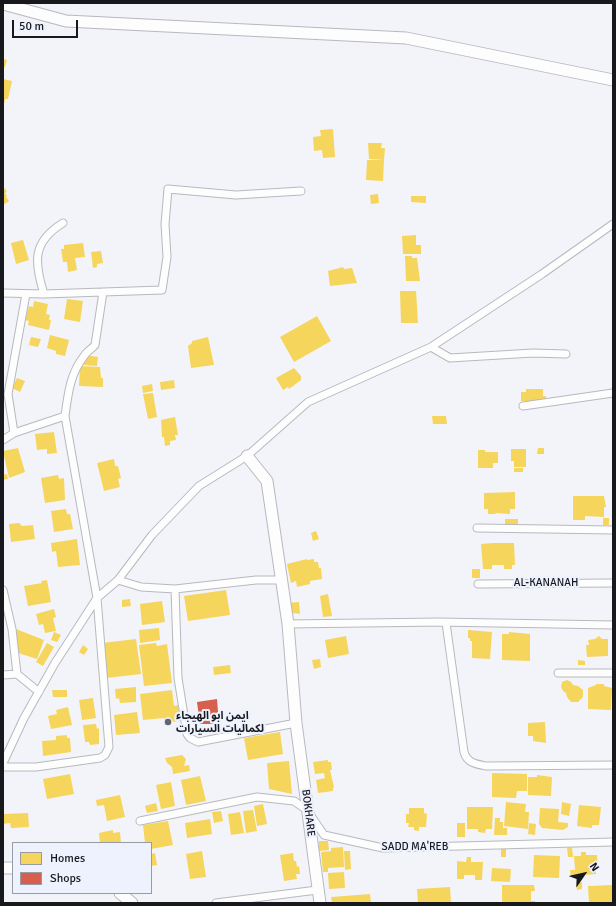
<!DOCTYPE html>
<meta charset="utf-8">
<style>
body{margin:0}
#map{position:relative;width:616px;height:906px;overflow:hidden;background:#f2f4fa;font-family:Signika,sans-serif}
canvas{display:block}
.frame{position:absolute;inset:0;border:4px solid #17191d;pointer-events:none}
.legend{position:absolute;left:12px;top:842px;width:140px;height:52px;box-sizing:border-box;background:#eef2fe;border:1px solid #989ba4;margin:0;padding:5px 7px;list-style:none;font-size:12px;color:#17191d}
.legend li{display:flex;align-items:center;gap:8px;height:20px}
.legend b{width:20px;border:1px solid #989ba4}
.north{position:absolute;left:564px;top:854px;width:40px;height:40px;-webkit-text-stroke:3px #eef2fe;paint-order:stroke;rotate:56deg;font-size:11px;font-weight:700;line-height:16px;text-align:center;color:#17191d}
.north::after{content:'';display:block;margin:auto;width:14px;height:18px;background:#17191d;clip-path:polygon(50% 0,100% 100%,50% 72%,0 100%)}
.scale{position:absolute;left:12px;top:20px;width:66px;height:18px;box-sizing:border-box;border:2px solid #17191d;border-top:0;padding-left:5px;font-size:12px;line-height:14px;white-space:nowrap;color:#17191d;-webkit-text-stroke:3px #eef2fe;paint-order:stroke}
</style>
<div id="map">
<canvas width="616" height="906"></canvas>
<div class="frame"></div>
<ul class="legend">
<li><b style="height:11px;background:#f6d55c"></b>Homes</li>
<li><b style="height:11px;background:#d6604d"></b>Shops</li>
</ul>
<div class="north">N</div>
<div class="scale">50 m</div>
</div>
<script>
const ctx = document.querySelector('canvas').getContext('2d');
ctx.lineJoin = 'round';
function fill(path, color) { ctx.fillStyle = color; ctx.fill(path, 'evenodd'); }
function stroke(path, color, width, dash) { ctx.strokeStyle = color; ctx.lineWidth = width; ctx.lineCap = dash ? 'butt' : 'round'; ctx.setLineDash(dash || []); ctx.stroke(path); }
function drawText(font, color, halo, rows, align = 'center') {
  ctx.font = font + ' Signika,"Noto Sans Arabic",sans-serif'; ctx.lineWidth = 4; ctx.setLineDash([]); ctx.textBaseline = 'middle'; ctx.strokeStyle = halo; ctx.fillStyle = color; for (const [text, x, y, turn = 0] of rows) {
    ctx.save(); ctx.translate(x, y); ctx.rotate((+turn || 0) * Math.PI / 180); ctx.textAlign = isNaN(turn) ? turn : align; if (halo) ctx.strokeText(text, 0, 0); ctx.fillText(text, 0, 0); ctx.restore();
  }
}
fill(new Path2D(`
 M3,59L7,60L5,67H3Z
 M3,79L12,81L8,99H5L4,105Z
 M333,129L335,157L323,158L322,150L314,151L313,137L321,136L320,130Z
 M368,143H382L381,148H385L384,160L369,159Z
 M367,160H384L383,181L366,180Z
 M5,188L7,192L5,193L7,196L6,197L9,201L3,205V190Z
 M378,194L379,203L371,204L370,195Z
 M411,196H426V203L411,202Z
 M416,235V245H421V254H403L402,236Z
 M23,240L29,260L16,264L11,243Z
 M83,243L85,257L75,258L77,270L68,272L67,262H63L61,249H64V245Z
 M101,251L103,263L97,264V267L93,268L91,252Z
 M405,256H412V258H417L420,281H406Z
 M343,267L344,269L352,268L357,283L330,286L328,271Z
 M400,291H416L418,323H401Z
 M67,299L83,301L80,322L64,319Z
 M34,301L48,304L46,314L50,315L49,320H51L49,330L28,325L29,321L25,320L29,306L33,307Z
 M317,316L331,341L294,362L280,337Z
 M50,335L69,340L65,356L56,354V351L47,348Z
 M31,337L41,339L38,347L29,345Z
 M208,337L214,365L191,368L188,346L192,343V341Z
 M84,355L98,357L97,366L84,365Z
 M80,366L100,367L101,378H103V387L79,386Z
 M294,368L301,376V380L289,389L288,387L283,390L276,378Z
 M17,378L25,381L20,392L12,388Z
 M174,380L175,388L161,390L160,382Z
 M152,384L153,391L143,393L142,386Z
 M526,389H543V396H546V401L525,402V401H521V392H526Z
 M153,393L157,417L148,419L143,394Z
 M432,416H446L447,424H433Z
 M175,417L178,435H175L176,440L170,441V445L165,446L164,437H162L161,420Z
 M54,432L57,453L47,454V449L37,450L35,434Z
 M18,448L25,472L9,478L3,451Z
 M538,448H544V454H537Z
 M511,449H526V467H514V461H511Z
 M478,450H485V452H498V463H493V468H478Z
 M114,459L115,466H118L121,478L118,479L120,487L104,491L97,463Z
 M514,468H523V472H514Z
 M7,474L8,479L3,480V475Z
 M58,475L59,479L64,478L65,500L45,503L41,478Z
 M515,492V509H510V514L495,513L496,514H488V509H484V493Z
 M573,496H604L606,507H604V517L585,516V520H573Z
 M66,509L67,514H70L73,529L54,532L51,511Z
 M603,518H609V525H603Z
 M505,519H518V526L505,527Z
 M19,523L22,526L33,525L35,539L11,542L9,524Z
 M316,531L319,539L313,541L311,533Z
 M77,539L80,565L58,567L56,551L52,552L51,543Z
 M493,543H514L515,565H512V569H504V565H492V569H483L481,544Z
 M307,559V560L314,559V562H318L319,568H321L322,579L310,581V584L297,587L296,581L291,583L287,564Z
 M472,569H480V578H472Z
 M47,580L51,602L28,606L24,586L42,583L41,581Z
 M226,590L230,615L188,621L184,596Z
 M328,594L332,616L323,617L320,596Z
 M130,599L131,606L122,607V600Z
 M162,601L165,622L142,625L140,604Z
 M299,602L300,614L293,613L287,603Z
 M54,609L56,617L53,618L56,631L45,633L43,624L39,625L36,614Z
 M159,628L160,640L140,643L139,630Z
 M16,629L44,640L37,659L18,653Z
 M468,630L492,632L490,659L472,658V641H470V638H468Z
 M54,632L61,635L57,642L51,640Z
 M509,632L530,634V661L502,660V634H509Z
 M346,636L349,654L328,658L325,640Z
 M599,636L602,639H608V656L587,657L586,645H589L588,640L595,639Z
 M136,639L141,674L106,678L102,643Z
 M47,643L54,647L43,666L36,662Z
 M156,643L157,646L167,644L172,683L144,686L139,645Z
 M83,645L88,649L84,655L79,652Z
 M320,659L321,667L314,669L312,660Z
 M578,660L585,661V665H578Z
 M230,665L231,673L214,675L213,667Z
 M567,680L571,682L573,685L578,686L583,690V697L578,702H571L567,697L566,693L563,691L561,687L562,682Z
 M596,684H604V686L612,688L611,710L588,709V688L596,685Z
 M136,687V702L120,703L119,698L116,699L115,689Z
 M52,690H67V697H53Z
 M172,690L174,706L178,705L180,721L165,723L164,718L143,720L140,694Z
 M93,698L96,718L82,720L79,700Z
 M68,707L72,725L51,729L48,716L57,714L56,710Z
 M137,712L140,733L116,735L114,715Z
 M545,722L546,743L533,741V736H528V723Z
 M96,724L97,729L99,728V744L90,745L89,742H85L83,725Z
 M280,732L283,754L248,760L244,738Z
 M67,735V738H70L71,752L43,756L42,741L56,740V736Z
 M182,755L186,759L184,766L189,765L190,771L173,774L172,767L167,763L165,758Z
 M328,760V762H331L332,770H330L334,787L333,788V791L318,793L316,780L325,778L324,773L315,774L313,762Z
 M289,761L292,794L269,789L267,763Z
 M492,773L527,774V791H517L516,798L492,797Z
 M70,774L74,794L47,799L43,779Z
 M537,775L552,777L551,796L528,795V777H537Z
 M200,776L206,801L186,805L181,780Z
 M171,782L175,806L161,809L156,785Z
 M120,795L125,817L107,821L104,805L97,806L96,800Z
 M506,802L526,804L525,812H529L528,829L504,826Z
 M562,802L571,804L569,816L561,814Z
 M156,803L158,811L147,813L145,806Z
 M263,804L267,824L257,826L254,806Z
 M579,805L601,807L599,825H592V828L577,826Z
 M467,807H493L492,829H486L485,833L478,832V829H467Z
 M409,808H424V813L427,814L426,827H419V831L414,830V827H408L409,823H406V814H409Z
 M540,808L559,809L558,822L568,823V827L563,830L542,828L539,824Z
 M253,810L257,831L246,833L243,811Z
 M221,811L223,821L214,823L212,812Z
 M240,812L244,833L231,835L228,814Z
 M28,813L29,827L11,828L10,823L3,824V814Z
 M495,818H500V822H503V828H507V835H494Z
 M210,819L212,834L187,838L185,823Z
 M168,821L173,845L151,849V843H145L143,825Z
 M457,823H465V837H457Z
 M529,823L536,824L535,835L528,834Z
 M113,830V833L120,832L121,843H100L99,833Z
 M319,841H328L329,850L319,851Z
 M343,847L344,867L328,868V872H323L321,852L331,851V848Z
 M572,847L573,857H568L567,848Z
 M501,848H506V857H501Z
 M202,851L206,877L190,879L186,854Z
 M344,851H350L351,869L345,870Z
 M581,852H586V855H597L598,869H596V874L571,876L570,870H575L574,856H581Z
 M155,853L157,865L151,866V854Z
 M293,853L294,861H296L297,867L299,866L300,874H296L297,879L284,881L280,855Z
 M534,855L560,856L559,878L533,877Z
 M467,857H471V862H483L482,880H475V875H464V879H457V861L466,862Z
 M492,868L511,869L510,882L491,881Z
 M344,872L345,888L329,889L328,873Z
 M582,882V889L577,890L576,883Z
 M502,885H534L535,891H531V901H535V903H502Z
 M613,885V903H589L588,886Z
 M450,887L451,903H418L417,889Z
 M370,894L371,903H332L331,897Z`), '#f6d55c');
fill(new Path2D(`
 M217,699L219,724H200L197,702Z`), '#d6604d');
const street = new Path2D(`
 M3,293L44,294L162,290L167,257L165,224L168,189L236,195L301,191
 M44,294C34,262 32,242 63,223
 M431,347L450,358L533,353L566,354
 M523,406L613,393
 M14,433L8,394L26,294
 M3,440L14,433L65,416C68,394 70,374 84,356C87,351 92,349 95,345L103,292
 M477,528L613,530
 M118,580L141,587L175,589L178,678L187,734L190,738L198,742L296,723
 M478,584L613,583
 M175,589L256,580H280
 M3,590L12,629L17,674L39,692
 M446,623L464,752C467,763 476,764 486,766L613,765
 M288,624L439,622L613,625
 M558,673H613
 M3,675L17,674
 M3,763L24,718L55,663L97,598L118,580L152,535L199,486L247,456L308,402L431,347L542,274L613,224
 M3,767H36L100,758L105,755L109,747L97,598L65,416
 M140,821L257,797L294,801L307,810L324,835L383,848L613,842
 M216,903L317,890`);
const secondary = new Path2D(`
 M3,4L66,21L406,38L613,80
 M247,456L267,481L288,624L296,723L320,903
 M3,868H13
 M120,893L132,903`);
stroke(street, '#b8b9be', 9);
stroke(secondary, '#b8b9be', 13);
stroke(street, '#fdfdfe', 7);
stroke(secondary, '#fdfdfe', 11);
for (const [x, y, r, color] of [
 [168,722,4,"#64666a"]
]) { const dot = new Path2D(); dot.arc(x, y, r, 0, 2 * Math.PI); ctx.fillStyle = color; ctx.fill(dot); stroke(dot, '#eef2fe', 1.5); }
drawText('11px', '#17191d', '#eef2fe', [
 ["AL-KANANAH",546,583],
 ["BOKHARE",308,813,83],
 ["SADD MA'REB",415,847]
]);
drawText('bold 11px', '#17191d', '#eef2fe', [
 ["ايمن ابو الهيجاء",176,716],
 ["لكماليات السيارات",176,729]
], 'left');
</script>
